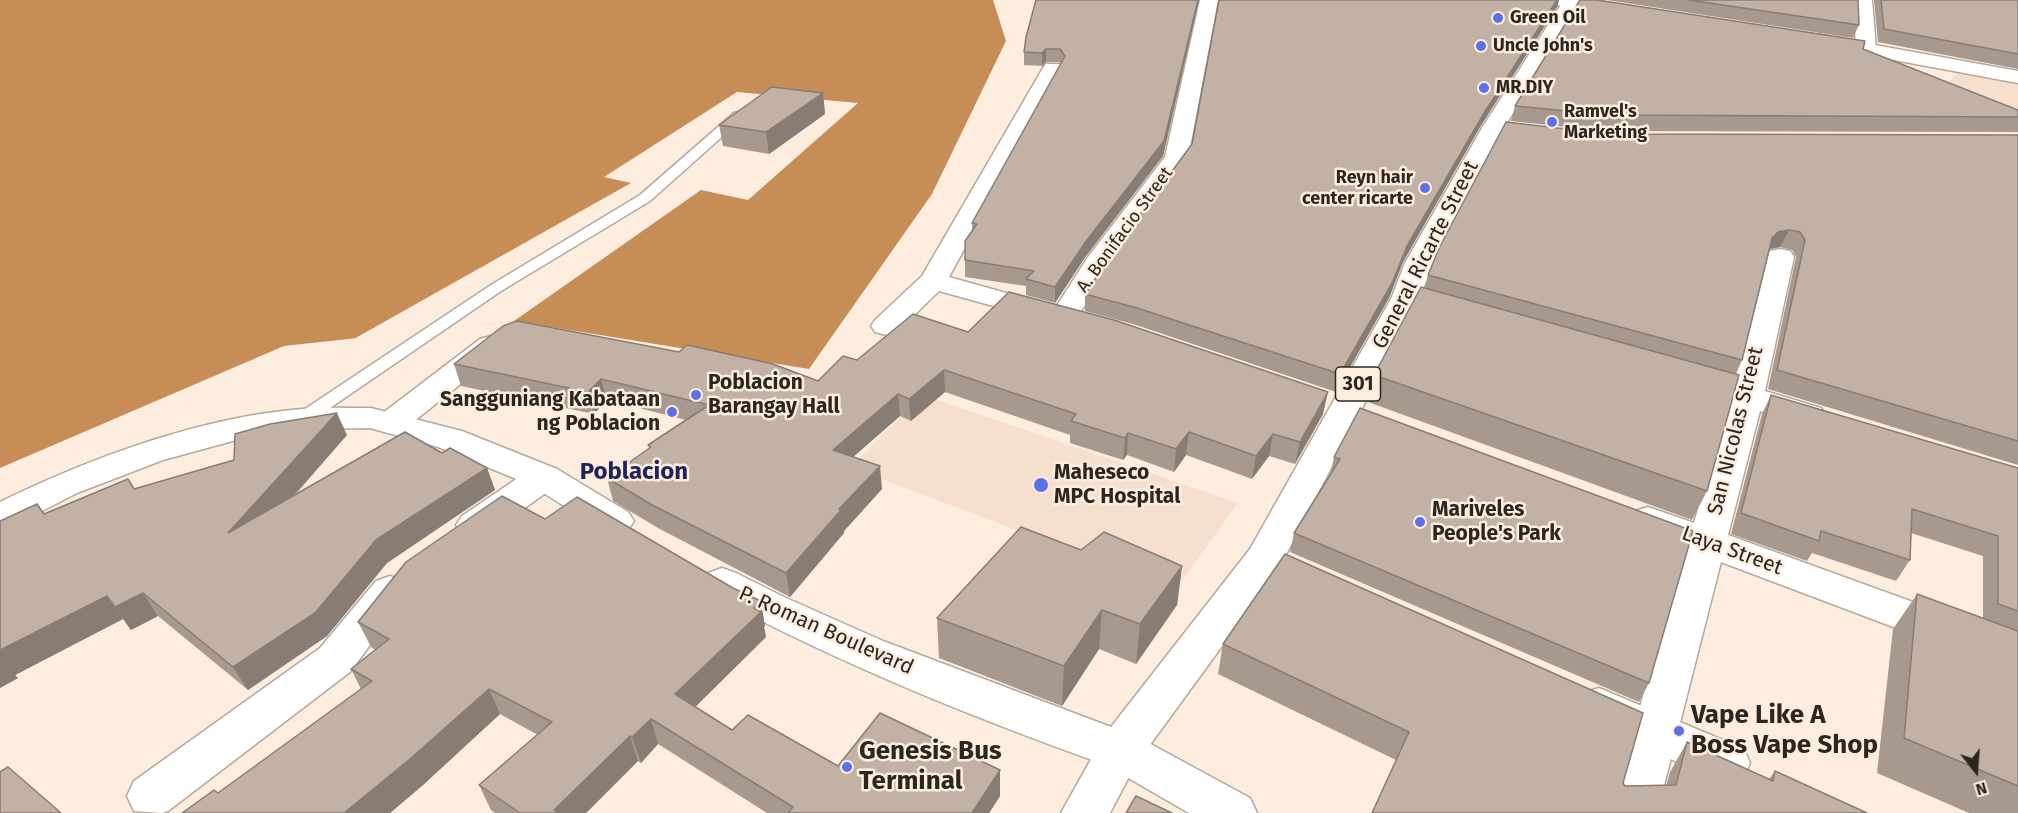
<!DOCTYPE html>
<style>
body{margin:0}
#map{position:relative;width:2018px;height:813px;overflow:hidden;background:#fdeddf;font-family:"Fira Sans",sans-serif}
canvas{display:block}
.north{position:absolute;left:1946px;top:741px;width:60px;height:60px;-webkit-text-stroke:4px #fdeddf;paint-order:stroke;rotate:163deg;font-size:16px;font-weight:700;line-height:24px;text-align:center;color:#2c2621}
.north::after{content:'';display:block;margin:auto;width:21px;height:27px;background:#2c2621;clip-path:polygon(50% 0,100% 100%,50% 72%,0 100%)}
</style>
<div id="map">
<canvas width="2018" height="813"></canvas>
<div class="north">N</div>
</div>
<script>
const ctx = document.querySelector('canvas').getContext('2d');
ctx.lineJoin = 'round';
function fill(path, color) { ctx.fillStyle = color; ctx.fill(path, 'evenodd'); }
function stroke(path, color, width, dash) { ctx.strokeStyle = color; ctx.lineWidth = width; ctx.lineCap = dash ? 'butt' : 'round'; ctx.setLineDash(dash || []); ctx.stroke(path); }
function drawText(font, color, halo, rows, align = 'center') {
  ctx.font = font + ' "Fira Sans",sans-serif'; ctx.lineWidth = 5; ctx.setLineDash([]); ctx.textBaseline = 'middle'; ctx.strokeStyle = halo; ctx.fillStyle = color; for (const [text, x, y, turn = 0] of rows) {
    ctx.save(); ctx.translate(x, y); ctx.rotate((+turn || 0) * Math.PI / 180); ctx.textAlign = isNaN(turn) ? turn : align; if (halo) ctx.strokeText(text, 0, 0); ctx.fillText(text, 0, 0); ctx.restore();
  }
}
fill(new Path2D(`
 M1959,71L2018,82V128L1936,96Z
 M923,395L1238,503L1175,590L850,467Z`), '#f6dfcc');
fill(new Path2D(`
 M0,0H993L1006,41L932,194L809,369L514,321L284,346L0,468Z`), '#c78d57');
fill(new Path2D(`
 M737,92L858,103L748,200L701,190L514,321L352,340L631,183L604,177Z`), '#fdeddf');
const service = new Path2D(`
 M738,112L742,113V119L650,201L501,291L308,423H296L293,419L296,415L491,285L640,195L734,113Z`);
const minor = new Path2D(`
 M1200,0H1218L1188,158L1111,265L1074,322L1064,325L1054,322L1051,318L1044,320L939,291L897,332L886,335L875,332L871,326L875,320L922,276L1043,68L1046,64H1060L1063,68L949,277L1056,307L1088,257L1165,157Z
 M1545,0H1578L1580,2L1577,6L1571,7L1548,4Z
 M1854,0H1872L1876,48L1873,52H1859L1856,48Z
 M1780,249L1790,251L1794,257L1765,391L1821,408L1826,415L1821,422L1809,425L1760,411L1728,535L2018,640V674L1721,562L1657,813H1609L1686,549L1635,529L1629,520L1635,511L1648,507L1694,523L1729,402L1681,387L1676,380L1681,373L1692,370L1734,382L1766,257L1770,251Z
 M491,336L502,339L506,345L502,351L403,430L391,433L379,430L374,423L379,416L480,339Z
 M544,465L557,469L562,477L557,485L488,534L475,538L462,534L456,525L462,516L531,469Z
 M390,576L404,581L410,591L350,672L168,811L162,813L134,811L127,796L134,781L320,648L376,581Z
 M1120,730L1136,736L1250,798L1257,813H1189L1104,764L1097,750L1104,736Z`);
const tertiary = new Path2D(`
 M1599,688L1744,749L1750,763L1744,777L1727,783L1710,777L1583,719L1577,706L1583,693Z`);
const secondary = new Path2D(`
 M1120,730L1136,736L1143,750L1110,813H1061L1104,736Z`);
const primary = new Path2D(`
 M1564,0H1591L1627,6L1630,10L1627,14L1621,15L1576,8L1504,128L1433,263L1419,299L1279,568L1136,764L1120,770C979,720 839,664 708,593L702,583L708,573L722,568L736,573L784,597L883,641L1111,727L1250,549L1391,299L1405,263L1482,128Z
 M1820,35L2018,71V83L1813,45L1811,41L1813,37Z
 M371,408L462,431L557,469L628,512L634,521L628,530L615,534L602,530L531,485L438,447L370,428L302,429L240,439L163,460L77,493L13,526L0,530V502C90,458 201,417 302,409C325,407 348,408 371,408Z`);
stroke(service, '#b7a79a', 3);
stroke(minor, '#b7a79a', 3);
stroke(tertiary, '#b7a79a', 3);
stroke(secondary, '#b7a79a', 3);
stroke(primary, '#b7a79a', 3);
fill(service, '#fff');
fill(minor, '#fff');
fill(tertiary, '#fff');
fill(secondary, '#fff');
fill(primary, '#fff');
fill(new Path2D(`
 M1036,0H1199L1163,156L1086,256L1055,303L1026,295V286L965,277V241L972,231V223L1061,63L1060,62H1046L1042,66L1024,65V52Z
 M1219,0H1559L1557,7L1480,127L1403,262L1389,298L1336,392L1136,325L1085,311V294L1192,144Z
 M1607,0H1858L1859,25L1853,38Z
 M1874,0H2018V69L1878,42Z
 M1863,49L2018,110V132L1604,131L1511,121L1515,106Z
 M823,93L825,114L769,154L723,146L719,125Z
 M1609,134L2018,135V465L1768,389L1796,257L1792,250L1780,247L1770,249L1742,360L1736,374L1707,491L1692,520L1368,402L1374,375L1425,288L1428,275Z
 M968,332L1323,414L1295,464L1269,456L1252,479L1186,455L1174,472L1127,455L1123,460L1070,443V435L945,392L911,421L900,416L853,457L882,489L844,531V533L790,597L658,528L613,501L607,478L649,448L648,445L686,420L607,400L594,414L461,386L454,364L818,381L857,360Z
 M1771,395L2018,468V813H1969L1877,773L1893,629L1917,594L1983,618V556L1911,533L1910,560L1896,581L1812,553L1807,561L1731,534L1762,414Z
 M1360,408L1649,683L1639,702L1290,552L1294,533L1330,476L1334,457Z
 M347,435L295,495L442,453L487,468L495,490L387,563L327,636L248,690L158,616L131,630L123,619L15,675L18,678L0,688L44,514Z
 M545,519L765,626L764,627L766,637L695,707L732,730L838,766L1000,796L989,813H767L658,744L641,763L638,761L586,813H495L491,810L479,785L538,735L500,714L423,785L390,813H182L218,793L361,689L351,669L376,650L371,647L358,622Z
 M1285,554L1643,713L1623,783L1625,786H1666L1670,772L1687,742L1769,779L1775,771L1867,813H1372L1396,760L1218,674L1223,644Z
 M1182,566L1177,605L1136,664L1099,649L1062,706L939,658L937,618Z`), '#a7998e');
fill(new Path2D(`
 M1198,0H1199L1163,156L1086,256L1055,303V287Z
 M1557,0H1559L1557,7L1480,127L1403,262L1389,298L1336,392L1340,374L1407,246L1484,113Z
 M1046,49V62L1042,66V53Z
 M823,93L825,114L769,154L766,132Z
 M1789,230L1780,247L1770,249L1772,238L1778,232Z
 M944,370L945,392L911,421L909,399Z
 M601,379L607,400L594,414L588,392Z
 M1328,392L1323,414L1295,464L1300,442Z
 M898,394L900,416L836,472L833,450Z
 M337,413L347,435L241,555L228,533Z
 M1189,432L1186,455L1174,472L1176,449Z
 M1128,433L1127,455L1123,460L1125,438Z
 M1273,434L1269,456L1252,479L1256,456Z
 M880,466L882,489L844,531V533L790,597L786,573L839,509Z
 M487,468L495,490L387,563L327,636L248,690L233,667L376,540Z
 M1182,566L1177,605L1136,664L1140,624Z
 M143,593L158,616L131,630L115,607Z
 M107,596L123,619L15,675L18,678L0,688V650Z
 M761,601L765,626L764,627L766,637L682,720L675,694Z
 M1102,610L1099,649L1062,706L1064,666Z
 M489,689L500,714L423,785L390,813H344Z
 M651,719L658,744L641,763L632,737Z
 M630,736L638,761L586,813H555L554,810Z
 M1000,770V796L989,813H972Z`), '#887d74');
const building = new Path2D(`
 M1036,0H1198L1164,141L1087,240L1055,287L1026,279L1034,271L965,260V241L977,224L972,223L1065,56L1060,49H1046L1042,53L1024,52L1026,37Z
 M1219,0H1557L1484,113L1407,246L1393,281L1340,374L1137,308L1085,294L1114,250L1192,144Z
 M1580,0H1597L1865,41L1863,49L2018,110V117L1609,115L1515,106Z
 M1689,0H1858L1859,25Z
 M1881,0H2018V54L1884,29Z
 M772,87L823,93L766,132L719,125Z
 M1506,122L1609,134L2018,135V441L1777,370L1805,240L1800,232L1789,230L1778,232L1772,238L1742,360L1428,275L1440,246Z
 M1421,287L1739,375L1707,491L1374,375Z
 M1009,292L1114,320L1328,392L1300,442L1273,434L1256,456L1189,432L1176,449L1128,433L1125,438L1071,421L1076,414L944,370L909,399L898,394L833,450L880,466L839,509L841,510L786,573L652,505L607,478L651,447L648,445L709,405L601,379L588,392L454,364L503,326L517,321L679,352L687,345L773,364L818,381L843,356L857,360L913,314L968,332Z
 M1771,395L2018,468V611L1998,604V536L1912,509L1910,560L1821,531L1819,541L1741,513Z
 M1360,408L1693,531L1649,683L1294,533L1340,459L1334,457Z
 M337,413L228,533L405,432L442,453L450,448L487,468L376,540L315,613L233,667L143,593L115,607L107,596L0,650V521L37,504L44,514L128,479L134,489L234,460L235,434L270,424Z
 M502,496L545,519L577,497L733,588L761,601L754,608L761,612L675,694L732,730L748,715L838,766L880,713L1000,770L972,813H788L793,807L651,719L632,737L630,736L554,810L559,813H520L479,785L552,722L489,689L410,759L344,813H182L214,790L218,793L372,681L351,669L389,639L358,622L406,562Z
 M1021,527L1081,550L1104,532L1182,566L1140,624L1102,610L1064,666L937,618Z
 M1285,554L1643,713L1623,783L1625,786L1676,785L1687,742L1773,781L1775,771L1867,813H1372L1409,732L1223,644Z
 M1917,594L2018,631V786L1904,738Z
 M8,767L61,813H0V772Z
 M1136,796L1172,813H1126Z`);
fill(building, '#c2b2a5');
stroke(building, '#887d74', 1.5);
for (const [x, y, r, color] of [
 [1498,18,6,"#5e70e8"],
 [1481,46,6,"#5e70e8"],
 [1484,88,6,"#5e70e8"],
 [1552,122,6,"#5e70e8"],
 [1425,188,6,"#5e70e8"],
 [696,395,6,"#5e70e8"],
 [672,412,6,"#5e70e8"],
 [1041,485,8,"#5e70e8"],
 [1420,522,6,"#5e70e8"],
 [1679,731,6,"#5e70e8"],
 [847,767,6,"#5e70e8"]
]) { const dot = new Path2D(); dot.arc(x, y, r, 0, 2 * Math.PI); ctx.fillStyle = color; ctx.fill(dot); stroke(dot, '#fdeddf', 2); }
drawText('bold 18px', '#2c2621', '#fdeddf', [
 ["Green Oil",1510,18],
 ["Uncle John's",1493,46],
 ["MR.DIY",1496,88],
 ["Ramvel's",1564,112],
 ["Marketing",1564,133],
 ["Reyn hair",1413,178,"right"],
 ["center ricarte",1413,199,"right"]
], 'left');
drawText('18px', '#2c2621', '#fdeddf', [
 ["A. Bonifacio Street",1125,230,-54]
]);
for (const [x, y, w] of [
 [1358,384,45]
]) { const box = new Path2D(); box.roundRect(x - w / 2, y - 17, w, 34, 4.5); ctx.fillStyle = '#fdeddf'; ctx.fill(box); stroke(box, '#2c2621', 1.5); }
drawText('bold 20px', '#2c2621', null, [
 ["301",1358,384]
]);
drawText('21px', '#2c2621', '#fdeddf', [
 ["General Ricarte Street",1426,255,-63],
 ["San Nicolas Street",1736,431,-76],
 ["Laya Street",1732,551,20],
 ["P. Roman Boulevard",826,631,24]
]);
drawText('bold 21px', '#2c2621', '#fdeddf', [
 ["Poblacion",708,383],
 ["Barangay Hall",708,407],
 ["Sangguniang Kabataan",660,400,"right"],
 ["ng Poblacion",660,424,"right"],
 ["Maheseco",1054,473],
 ["MPC Hospital",1054,497],
 ["Mariveles",1432,510],
 ["People's Park",1432,534]
], 'left');
drawText('bold 24px', '#1d245d', '#fdeddf', [
 ["Poblacion",634,472]
]);
drawText('bold 26px', '#2c2621', '#fdeddf', [
 ["Vape Like A",1691,716],
 ["Boss Vape Shop",1691,746],
 ["Genesis Bus",859,752],
 ["Terminal",859,782]
], 'left');
</script>
